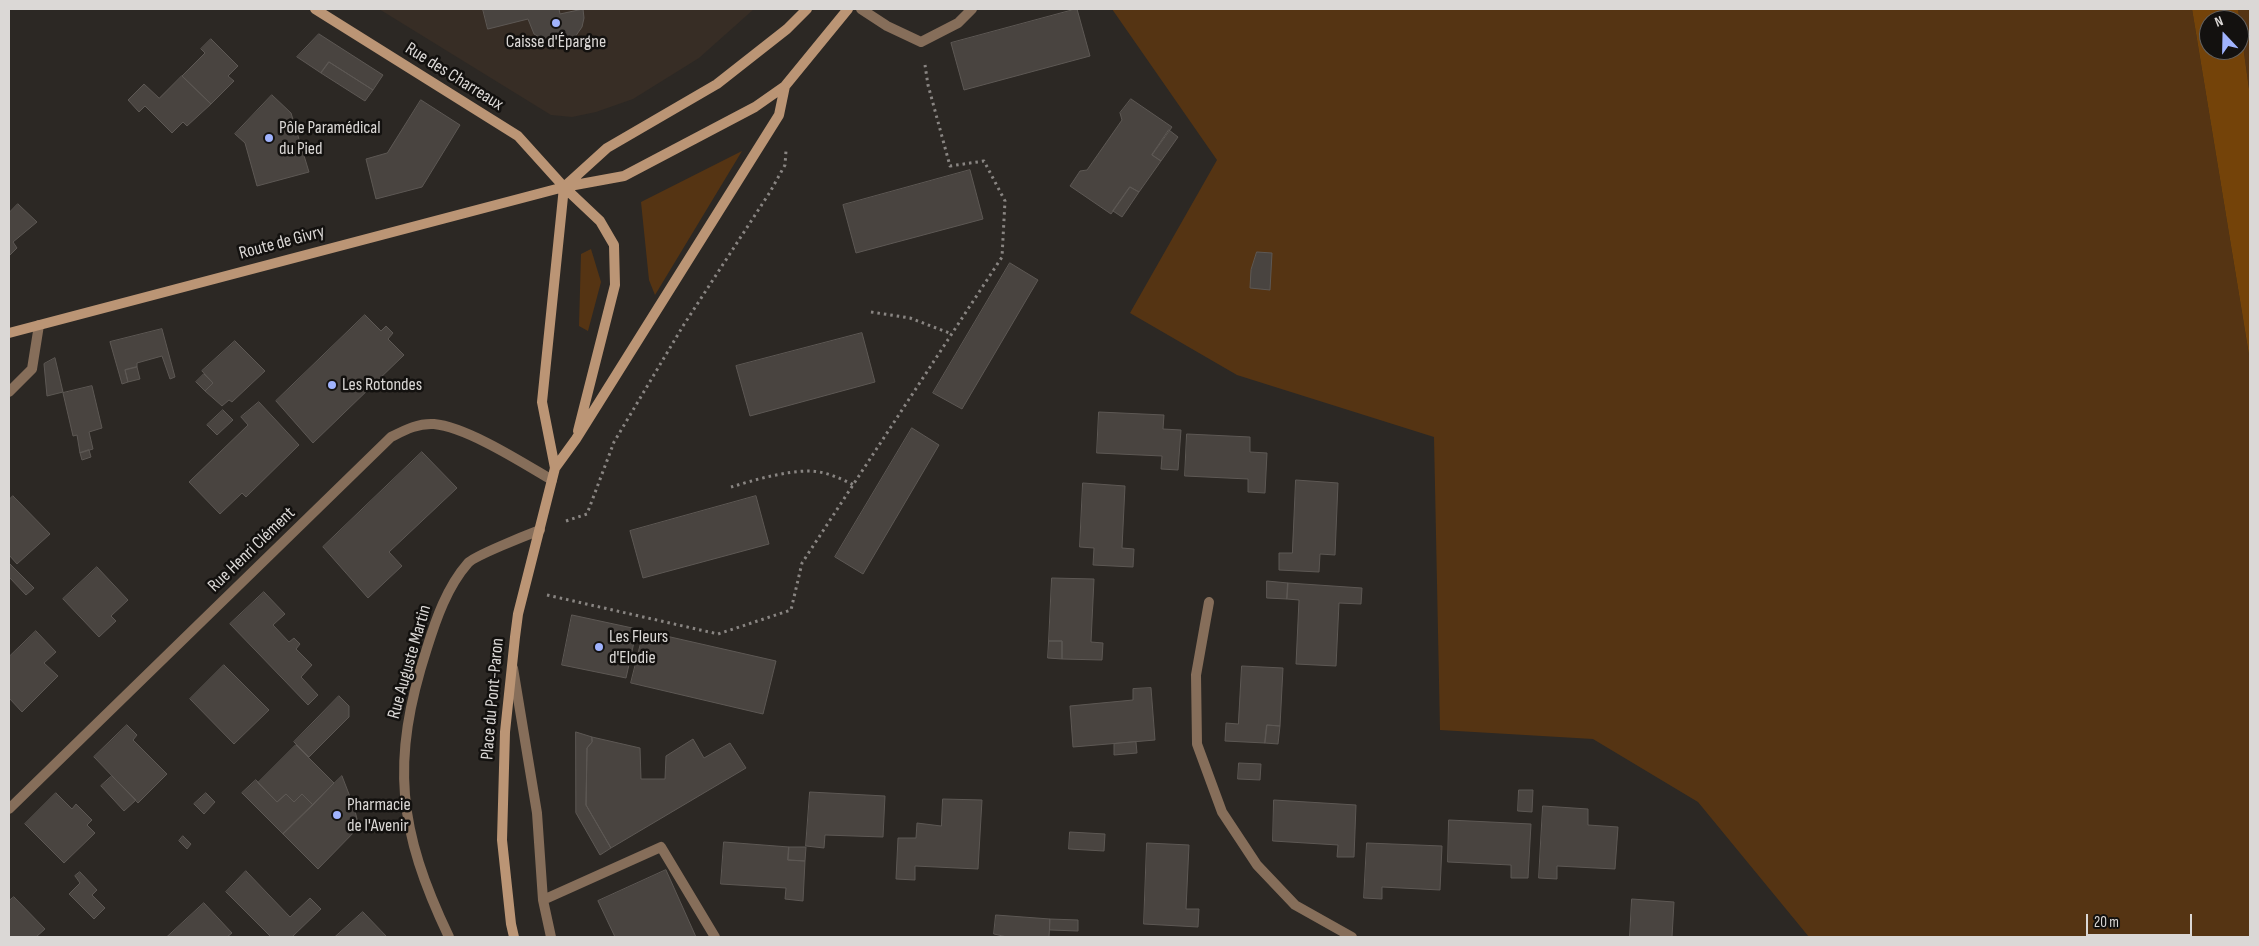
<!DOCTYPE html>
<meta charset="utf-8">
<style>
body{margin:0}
#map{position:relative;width:2259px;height:946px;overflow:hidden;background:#2c2824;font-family:"Sofia Sans Condensed",sans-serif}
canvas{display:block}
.frame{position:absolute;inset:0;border:10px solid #dbd8d6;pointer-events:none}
.north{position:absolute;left:2199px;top:10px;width:50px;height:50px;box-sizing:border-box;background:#13110f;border:1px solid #63615f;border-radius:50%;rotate:339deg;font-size:14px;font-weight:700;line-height:20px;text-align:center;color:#dbd8d6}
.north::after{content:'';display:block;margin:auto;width:18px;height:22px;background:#a0b3fd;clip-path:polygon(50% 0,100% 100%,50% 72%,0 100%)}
.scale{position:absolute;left:2086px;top:914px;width:106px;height:22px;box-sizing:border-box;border:2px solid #dbd8d6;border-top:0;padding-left:6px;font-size:15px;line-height:18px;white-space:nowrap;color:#dbd8d6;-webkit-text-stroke:4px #13110f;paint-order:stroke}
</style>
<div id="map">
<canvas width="2259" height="946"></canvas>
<div class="frame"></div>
<div class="north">N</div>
<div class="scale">20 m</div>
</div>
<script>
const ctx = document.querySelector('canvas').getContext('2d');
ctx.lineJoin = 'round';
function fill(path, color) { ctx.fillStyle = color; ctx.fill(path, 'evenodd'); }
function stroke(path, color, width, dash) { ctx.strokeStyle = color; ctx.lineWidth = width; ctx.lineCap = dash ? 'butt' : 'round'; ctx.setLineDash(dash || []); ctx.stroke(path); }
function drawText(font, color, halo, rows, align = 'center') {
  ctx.font = font + ' "Sofia Sans Condensed",sans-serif'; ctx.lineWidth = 5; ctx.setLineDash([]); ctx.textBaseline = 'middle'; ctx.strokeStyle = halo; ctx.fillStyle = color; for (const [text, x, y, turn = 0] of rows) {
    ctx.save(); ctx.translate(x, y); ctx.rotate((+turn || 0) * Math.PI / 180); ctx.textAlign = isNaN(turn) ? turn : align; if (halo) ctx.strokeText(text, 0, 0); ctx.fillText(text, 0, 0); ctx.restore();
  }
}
fill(new Path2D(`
 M379,9H754L699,58L633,99L596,112L572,117L551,115Z`), '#372d25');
fill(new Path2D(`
 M1112,9H2192L2250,361V937H1809L1698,802L1593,739L1440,730L1434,437L1237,375L1130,313L1217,160Z
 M2238,9H2250V96Z
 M742,151L655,295L649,280L641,202Z
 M591,249L601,282L588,331L579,326L581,254Z`), '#553413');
fill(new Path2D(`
 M2192,9H2238L2250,96V361ZM2209,20H2239V50H2209Z`), '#744309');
const building = new Path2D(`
 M483,9H559L560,14L583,9L584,18L582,27L575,37L560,44H550L534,34L528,19L488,29Z
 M1077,9L1090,56L964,90L951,43Z
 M319,34L383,75L373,90L329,62L321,73L297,57Z
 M211,39L238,66L228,76L234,81L211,104L182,76L205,53L201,49Z
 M329,62L373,90L365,101L321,73Z
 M182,76L211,104L187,126L183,122L172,133L145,106L139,112L128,100L144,84L159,98Z
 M272,95L291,113L309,172L257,186L245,143L235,134Z
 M1131,99L1172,127L1152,155L1161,161L1139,192L1130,187L1111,214L1070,186L1080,171L1087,170L1122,120L1120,113Z
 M421,100L460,125L422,187L376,199L366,159L387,153Z
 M1169,130L1178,137L1161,161L1152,155Z
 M970,170L983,219L856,253L843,205Z
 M1130,187L1139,192L1122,217L1113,211Z
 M18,204L37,222L13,242L17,248L9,256V213Z
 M1257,252L1272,253L1270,290L1250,288L1251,270Z
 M1010,263L1038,280L962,409L933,393Z
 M365,315L381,331L386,326L393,333L388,339L404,355L313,443L276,401Z
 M162,329L175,377L170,379L162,356L137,363V367L125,370L128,382L122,384L110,342Z
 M862,333L875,382L750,416L736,366Z
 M235,341L265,371L232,402L229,400L222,406L205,391L213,383L202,371Z
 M55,358L63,392L47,396L44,364Z
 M137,367L140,379L128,382L125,370Z
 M204,374L213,383L205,391L196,382Z
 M92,386L102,428L89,432L93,449L80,453L77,435L73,436L63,393Z
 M259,402L299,445L246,497L242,493L220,514L189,482L248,425L241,417Z
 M223,410L233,420L217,435L207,425Z
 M1099,412L1164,415L1163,429L1181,430L1178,470L1161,469L1162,456L1097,453Z
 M912,428L939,445L863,574L835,557Z
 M1187,434L1250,437V452L1267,453L1265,493L1248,492V479L1185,476Z
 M89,450L91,457L82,460L80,453Z
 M422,452L457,488L389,552L402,566L368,598L323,547Z
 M1296,480L1338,483L1335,555L1320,554L1319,572L1279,570V553H1292Z
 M1083,483L1125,486L1122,548L1134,549L1133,567L1093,565L1094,548L1080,547Z
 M13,496L50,534L17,564L9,555V500Z
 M756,496L769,544L643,578L630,531Z
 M9,563L34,588L26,595L9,577Z
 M97,567L128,600L111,616L116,621L99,637L63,599Z
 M1052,578L1094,579L1091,642L1103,643L1102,660L1062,659V641H1049Z
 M1267,581L1288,583L1287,599L1267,598Z
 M1288,583L1362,588L1361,604L1339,603L1336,666L1296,664L1299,600L1287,599Z
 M264,592L285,614L273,625L289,642L294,638L300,644L296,649L312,665L301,677L318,695L308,705L230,624Z
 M572,615L637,629L626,678L562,665Z
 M36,631L56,652L44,663L58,676L22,712L9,698V657Z
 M644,631L776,661L763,714L631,683Z
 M1049,641H1062V659L1048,658Z
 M224,665L269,710L234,744L190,699Z
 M1242,666L1283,668L1280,726L1267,725L1265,743L1225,741L1226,723L1238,724Z
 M1151,688L1155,740L1073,747L1070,706L1133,700V689Z
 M339,696L349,706V717L309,757L294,742Z
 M127,725L137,735L133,740L167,774L138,803L94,757Z
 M1267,725L1280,726L1278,744L1265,743Z
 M576,732L592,737V742L587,748L586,805L611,848L600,855L576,813Z
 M592,737L640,748L641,779H665L666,756L693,739L704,758L730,743L746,768L611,848L586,805L587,748L592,742Z
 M1136,742L1137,753L1114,755V744Z
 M296,745L334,783L313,805L302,794L294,802L286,794L277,802L258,783Z
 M1239,763L1261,764L1260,780L1238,779Z
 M112,776L136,800L124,811L101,786Z
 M342,776L354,807L359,827L318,869L283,834Z
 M256,780L277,802L286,794L294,802L302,794L313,805L283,834L242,793Z
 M1519,790H1533L1532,812L1518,811Z
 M810,792L885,796L883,837L825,835L824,848L806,846Z
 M56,793L72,809L76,804L92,820L87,825L95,833L64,863L25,824Z
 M206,793L215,802L204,814L194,804Z
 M943,799L982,800L978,869L915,866V880L896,879L898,838H916L917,823L941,826Z
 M1274,800L1356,805L1354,857H1337L1338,845L1273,841Z
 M1543,806L1588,809V825L1618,827L1615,869L1557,866V879L1539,878Z
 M1449,820L1531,824L1528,878H1511V865L1448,862Z
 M1070,832L1105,834L1104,851L1069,849Z
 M183,836L191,844L187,849L179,841Z
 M724,842L789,847L788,860L805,861L803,901L785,899L786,888L721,884Z
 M1147,843L1189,845L1186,909H1199L1198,927L1144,924Z
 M1367,843L1442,846L1440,890L1382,887V899L1364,898Z
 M789,847H806L805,861L788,860Z
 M666,870L696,937H615L598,901Z
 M246,871L290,917L310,898L321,909L292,937H271L226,892Z
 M80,872L97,890L92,895L105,908L94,919L69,894L80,883L75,876Z
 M14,897L45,929L36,937H9V901Z
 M1632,899L1674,902L1672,937H1630Z
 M204,903L232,933L227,937H167Z
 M363,912L387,937H335Z
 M996,915L1050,919L1049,937H1007L994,934Z
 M1050,919L1078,920V931L1050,930Z`);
fill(building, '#494440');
stroke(building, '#5d5854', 1);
stroke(new Path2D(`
 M871,312L910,318L952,334
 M731,487C754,480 785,471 809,471C824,471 840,478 854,485
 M566,521L587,514L614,442L683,326L770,192L785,165L786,151
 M547,595L718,634L791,610L802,563L1002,257L1005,201L984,161L950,166L928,85L925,65`), '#898582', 3, [2.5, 4]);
stroke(new Path2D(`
 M861,9L887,26L921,42L958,23L972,9
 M513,668L537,813L543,900L551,937
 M543,900L661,847L715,937`), '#866e5a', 10);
stroke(new Path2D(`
 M9,392L32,369L39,325
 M1209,602L1196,675L1197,744L1222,812L1257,865L1295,905L1352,937
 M9,809L391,437C405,430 418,423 434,424C467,427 523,463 552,480
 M449,937C398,830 390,762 427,648C436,619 447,587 468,563C474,556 527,535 540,530`), '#866e5a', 10);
stroke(new Path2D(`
 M315,9L518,136L564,187L600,221L614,245L615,285L578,431
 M9,333L564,187L624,176L755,107L785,86L848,9
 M555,468L542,402L564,187L607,148L717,84L787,29L807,9
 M514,937L511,924L502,840L505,732L515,637L518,614L555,468L576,439L779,115L785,86`), '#bb9575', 10);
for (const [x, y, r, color] of [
 [556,23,5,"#a0b3fd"],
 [269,138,5,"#a0b3fd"],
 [332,385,5,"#a0b3fd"],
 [599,647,5,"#a0b3fd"],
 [337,815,5,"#a0b3fd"]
]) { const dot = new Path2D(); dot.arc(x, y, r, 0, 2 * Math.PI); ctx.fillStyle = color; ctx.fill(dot); stroke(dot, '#13110f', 2); }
drawText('18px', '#dbd8d6', '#13110f', [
 ["Caisse d'Épargne",556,42,"center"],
 ["Pôle Paramédical",279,128],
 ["du Pied",279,149],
 ["Les Rotondes",342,385],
 ["Les Fleurs",609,637],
 ["d'Elodie",609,658],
 ["Pharmacie",347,805],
 ["de l'Avenir",347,826]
], 'left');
drawText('18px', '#dbd8d6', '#13110f', [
 ["Rue des Charreaux",454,77,32],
 ["Route de Givry",282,243,-15],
 ["Rue Henri Clément",252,550,-44],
 ["Rue Auguste Martin",410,662,-74],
 ["Place du Pont-Paron",493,699,-85]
]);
</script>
